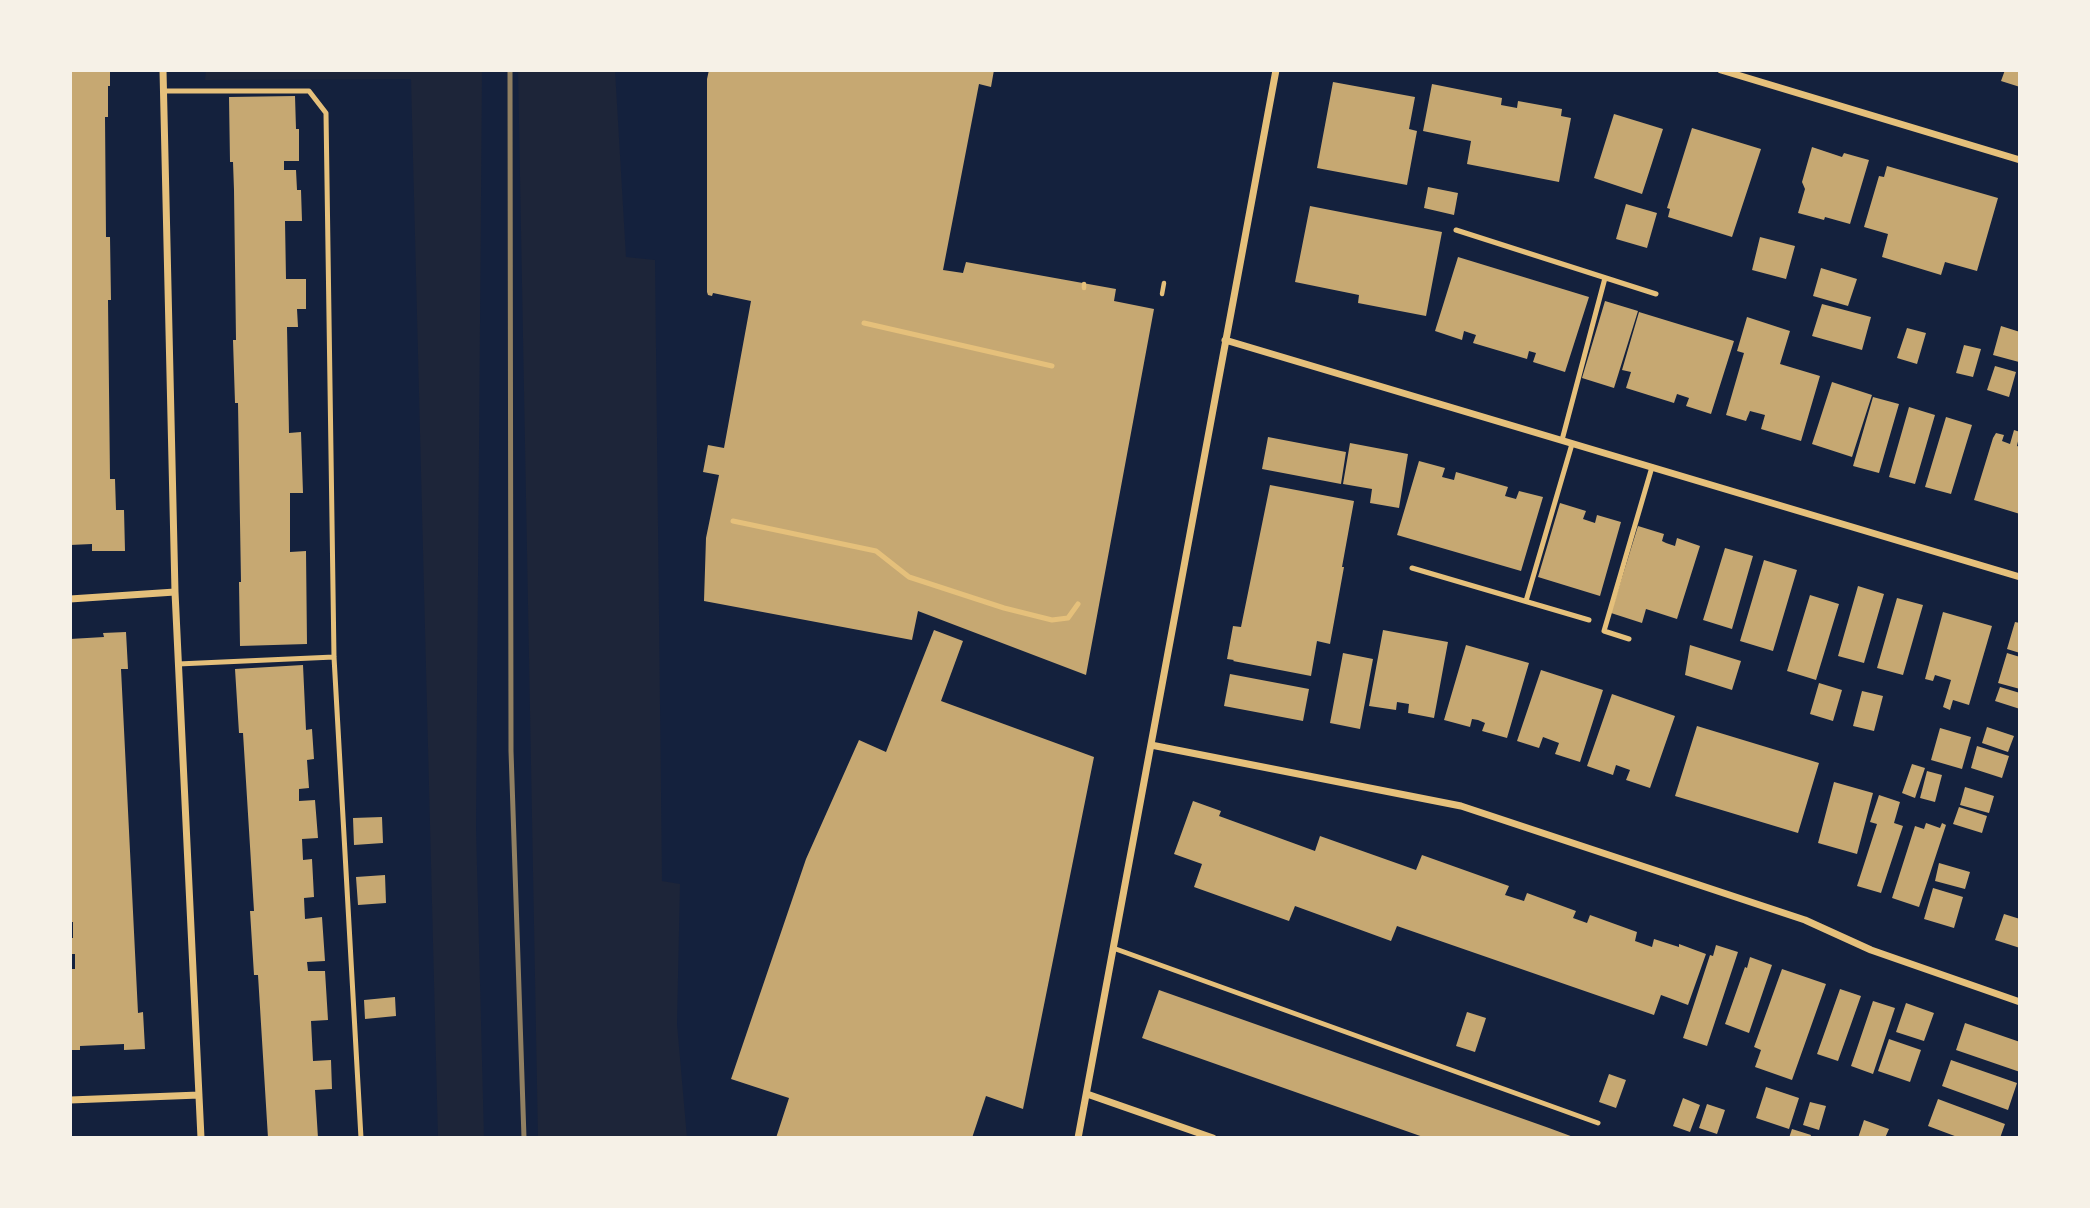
<!DOCTYPE html>
<style>
body{margin:0}
#map{position:relative;width:2090px;height:1208px;overflow:hidden;background:#14213d;font-family:Figtree,sans-serif}
canvas{display:block}
.frame{position:absolute;inset:0;border:72px solid #f6f1e7;pointer-events:none}
</style>
<div id="map">
<canvas width="2090" height="1208"></canvas>
<div class="frame"></div>
</div>
<script>
const ctx = document.querySelector('canvas').getContext('2d');
ctx.lineJoin = 'round';
function fill(path, color) { ctx.fillStyle = color; ctx.fill(path, 'evenodd'); }
function stroke(path, color, width, dash) { ctx.strokeStyle = color; ctx.lineWidth = width; ctx.lineCap = dash ? 'butt' : 'round'; ctx.setLineDash(dash || []); ctx.stroke(path); }
fill(new Path2D(`
 M206,70H482L476,828L484,1138H438L411,79L205,80Z
 M518,70H615L626,257L655,260L662,881L680,884L677,1024L687,1138H538Z`), '#1d2539');
fill(new Path2D(`
 M70,70H110V86H108V117H105L106,237H110L111,300H108L110,479H115L116,510H124L125,551H92V544L70,545Z
 M709,70H994L991,87L979,84L943,270L963,273L966,262L1116,289L1114,301L1154,309L1086,675L918,611L912,640L704,601L706,538L719,475L703,472L708,445L724,448L751,301L713,293L712,296L708,295L707,292V79Z
 M2005,70H2020V87L2001,81Z
 M1333,82L1415,97L1409,129L1417,131L1407,185L1317,168Z
 M1432,84L1502,98L1501,105L1517,108L1518,101L1562,109L1561,116L1571,118L1559,182L1467,164L1471,141L1423,131Z
 M295,96L296,129H299V161H284V170H296L297,190H301L302,221H285L286,279H306V309H297L298,327H287L289,433L301,432L302,463L303,493H290V552L306,551L307,644L240,646L239,582H241L238,403H235L233,340H236L234,190L233,162H230L229,97Z
 M1614,114L1663,129L1642,194L1594,178Z
 M1692,128L1761,149L1732,237L1668,217L1670,209L1667,208Z
 M1812,147L1842,157L1844,153L1869,160L1850,224L1825,217L1824,220L1798,213L1805,189L1802,182Z
 M1887,166L1998,198L1977,271L1945,262L1941,275L1882,257L1888,234L1864,227L1879,176L1884,177Z
 M1428,187L1458,193L1454,215L1424,208Z
 M1626,204L1657,213L1647,248L1616,239Z
 M1310,206L1442,232L1426,316L1358,303L1359,295L1295,282Z
 M1760,237L1795,246L1786,279L1752,270Z
 M1458,257L1589,297L1565,372L1533,362L1536,353L1529,351L1527,359L1473,343L1476,335L1464,331L1462,340L1435,331Z
 M1821,268L1857,279L1848,306L1813,296Z
 M1605,301L1638,311L1614,388L1582,378Z
 M1822,304L1871,317L1862,350L1812,336Z
 M1639,312L1734,341L1711,414L1686,406L1689,398L1677,394L1674,403L1626,388L1631,372L1622,370Z
 M1747,317L1790,331L1780,364L1820,376L1801,441L1761,429L1765,415L1750,411L1746,421L1726,415L1744,353L1737,351Z
 M2001,326L2020,332L2019,362L1993,355Z
 M1907,328L1926,333L1917,364L1897,358Z
 M1964,345L1981,349L1973,377L1956,373Z
 M1995,366L2016,372L2009,397L1987,390Z
 M1832,382L1872,395L1852,457L1812,444Z
 M1873,397L1899,404L1879,473L1853,466Z
 M1909,407L1935,415L1915,484L1889,477Z
 M1946,417L1972,425L1951,494L1925,487Z
 M2014,430L2020,432L2017,446L2020,447V514L1974,500L1993,438L1996,433L2004,435L2002,441L2010,444Z
 M1268,437L1346,452L1341,484L1262,469Z
 M1350,443L1408,454L1399,508L1370,503L1372,489L1343,484Z
 M1419,461L1445,468L1442,477L1454,480L1456,472L1508,487L1505,496L1516,499L1519,491L1543,497L1521,571L1397,535Z
 M1270,485L1354,501L1342,567H1344L1330,644L1317,641L1311,676L1233,661L1234,660L1227,659L1233,626L1241,627Z
 M1560,503L1586,511L1583,519L1595,523L1597,515L1621,522L1600,596L1538,577Z
 M1638,526L1664,534L1662,541L1666,543L1675,546L1677,538L1700,546L1677,619L1646,609L1642,623L1611,613Z
 M1725,548L1753,556L1732,629L1703,620Z
 M1764,560L1797,570L1773,651L1740,641Z
 M1858,586L1884,594L1864,663L1838,656Z
 M1810,595L1839,604L1816,680L1787,671Z
 M1897,598L1923,605L1903,675L1877,668Z
 M1943,612L1992,626L1969,705L1953,700L1950,710L1943,707L1951,680L1935,675L1933,681L1925,679Z
 M2015,622L2020,623V653L2007,649Z
 M934,630L963,641L941,701L1094,757L1023,1109L986,1096L972,1138H776L789,1098L731,1079L806,859L859,740L886,752Z
 M1383,630L1448,642L1434,718L1408,713L1409,704L1397,702L1396,710L1369,706Z
 M126,632L128,669H121L138,1013L143,1012L145,1049L124,1050V1044L80,1046V1050H70V969H75V954H70V938H73V922H70V906H72L70,876V639L104,637L103,633Z
 M1466,645L1529,663L1507,738L1482,731L1485,723L1478,720L1472,719L1470,727L1444,720Z
 M1690,645L1741,661L1732,690L1685,675Z
 M1343,653L1373,659L1360,729L1330,723Z
 M2007,653L2020,657V689L1998,683Z
 M303,665L306,730L312,729L314,759L307,760L309,788L299,789V801L315,800L318,838L302,839L303,860L312,859L314,897L304,898L305,919L322,917L325,961L307,962L308,971H325L328,1020L311,1021L313,1061L331,1060L332,1089L315,1090L318,1138H268L258,975H254L250,911H254L243,733H239L235,669Z
 M1541,670L1603,690L1580,762L1555,754L1559,743L1543,737L1539,748L1517,741Z
 M1230,674L1309,689L1303,721L1224,706Z
 M1819,683L1842,690L1833,721L1810,714Z
 M2000,687L2020,693V709L1995,701Z
 M1862,691L1883,696L1874,731L1853,726Z
 M1612,694L1675,716L1650,788L1626,780L1630,770L1616,765L1613,775L1587,766Z
 M1697,726L1819,763L1798,833L1675,796Z
 M1987,727L2014,736L2008,752L1982,743Z
 M1940,728L1971,737L1962,769L1931,760Z
 M1977,746L2009,756L2002,778L1971,768Z
 M1912,764L1925,768L1915,798L1902,793Z
 M1927,771L1942,775L1935,802L1920,798Z
 M1834,782L1873,793L1857,854L1818,843Z
 M1965,787L1994,796L1989,813L1960,805Z
 M1879,795L1900,802L1894,823L1903,826L1881,893L1857,886L1877,824L1870,822Z
 M1193,801L1221,811L1219,816L1315,851L1320,836L1416,870L1422,855L1509,886L1505,895L1524,901L1527,893L1576,911L1573,918L1587,923L1590,915L1637,932L1635,941L1652,947L1654,939L1679,947V944L1706,954L1688,1005L1661,995L1654,1015L1397,926L1391,941L1295,906L1289,921L1194,887L1202,864L1174,854Z
 M1959,807L1987,816L1982,833L1953,824Z
 M382,817L383,843L354,845L353,818Z
 M1926,823L1940,828L1942,823L1946,825L1919,907L1892,898L1915,826L1924,829Z
 M1939,863L1970,872L1965,889L1935,881Z
 M385,875L386,903L358,905L356,877Z
 M1933,888L1963,897L1954,928L1924,919Z
 M2004,914L2020,919V948L1995,940Z
 M1716,945L1738,952L1707,1046L1683,1038L1710,955L1713,956Z
 M1750,957L1772,965L1749,1033L1725,1024L1745,967L1747,968Z
 M1782,969L1826,984L1792,1080L1755,1067L1761,1050L1754,1047Z
 M1840,989L1861,996L1838,1061L1817,1054Z
 M1159,990L1549,1128L1576,1138H1426L1335,1106L1142,1038Z
 M395,997L396,1016L365,1019L364,1000Z
 M1873,1001L1895,1008L1873,1074L1851,1066Z
 M1906,1003L1934,1013L1924,1041L1896,1032Z
 M1467,1012L1486,1018L1475,1052L1456,1046Z
 M1965,1023L2020,1042V1072L1956,1050Z
 M1889,1039L1921,1050L1910,1082L1878,1071Z
 M1951,1060L2017,1083L2008,1110L1942,1086Z
 M1609,1074L1626,1080L1616,1108L1599,1102Z
 M1766,1087L1799,1098L1789,1129L1756,1118Z
 M1683,1098L1700,1105L1690,1132L1673,1126Z
 M1938,1099L2005,1124L2000,1138H1960L1928,1126Z
 M1810,1102L1826,1106L1819,1130L1803,1125Z
 M1707,1104L1725,1110L1717,1134L1699,1128Z
 M1864,1120L1889,1129L1885,1138H1858Z
 M1792,1129L1811,1135L1810,1138H1789Z`), '#c6a872');
stroke(new Path2D(`
 M1084,288V284
 M1162,294L1164,283`), '#e5c07b', 4.5);
stroke(new Path2D(`
 M163,91H309L326,113L334,657L361,1138
 M1456,230L1656,294
 M864,323L1052,366
 M1562,440L1605,278
 M733,521L876,551L909,577L1004,608L1052,620L1068,618L1078,604
 M1412,568L1589,620
 M1526,601L1572,444
 M1629,639L1604,631L1652,467
 M178,664L334,657
 M1113,948L1598,1123`), '#e5c07b', 5);
stroke(new Path2D(`
 M163,70L175,592L201,1138
 M1721,70L2020,160
 M1225,340L2020,577
 M70,599L175,592
 M1151,745L1461,806L1805,920L1871,950L2020,1002
 M1087,1094L1213,1138
 M70,1100L199,1095
 M1078,1138L1276,70`), '#e5c07b', 7);
stroke(new Path2D(`
 M510,70L511,751L524,1138`), '#918062', 5);
</script>
